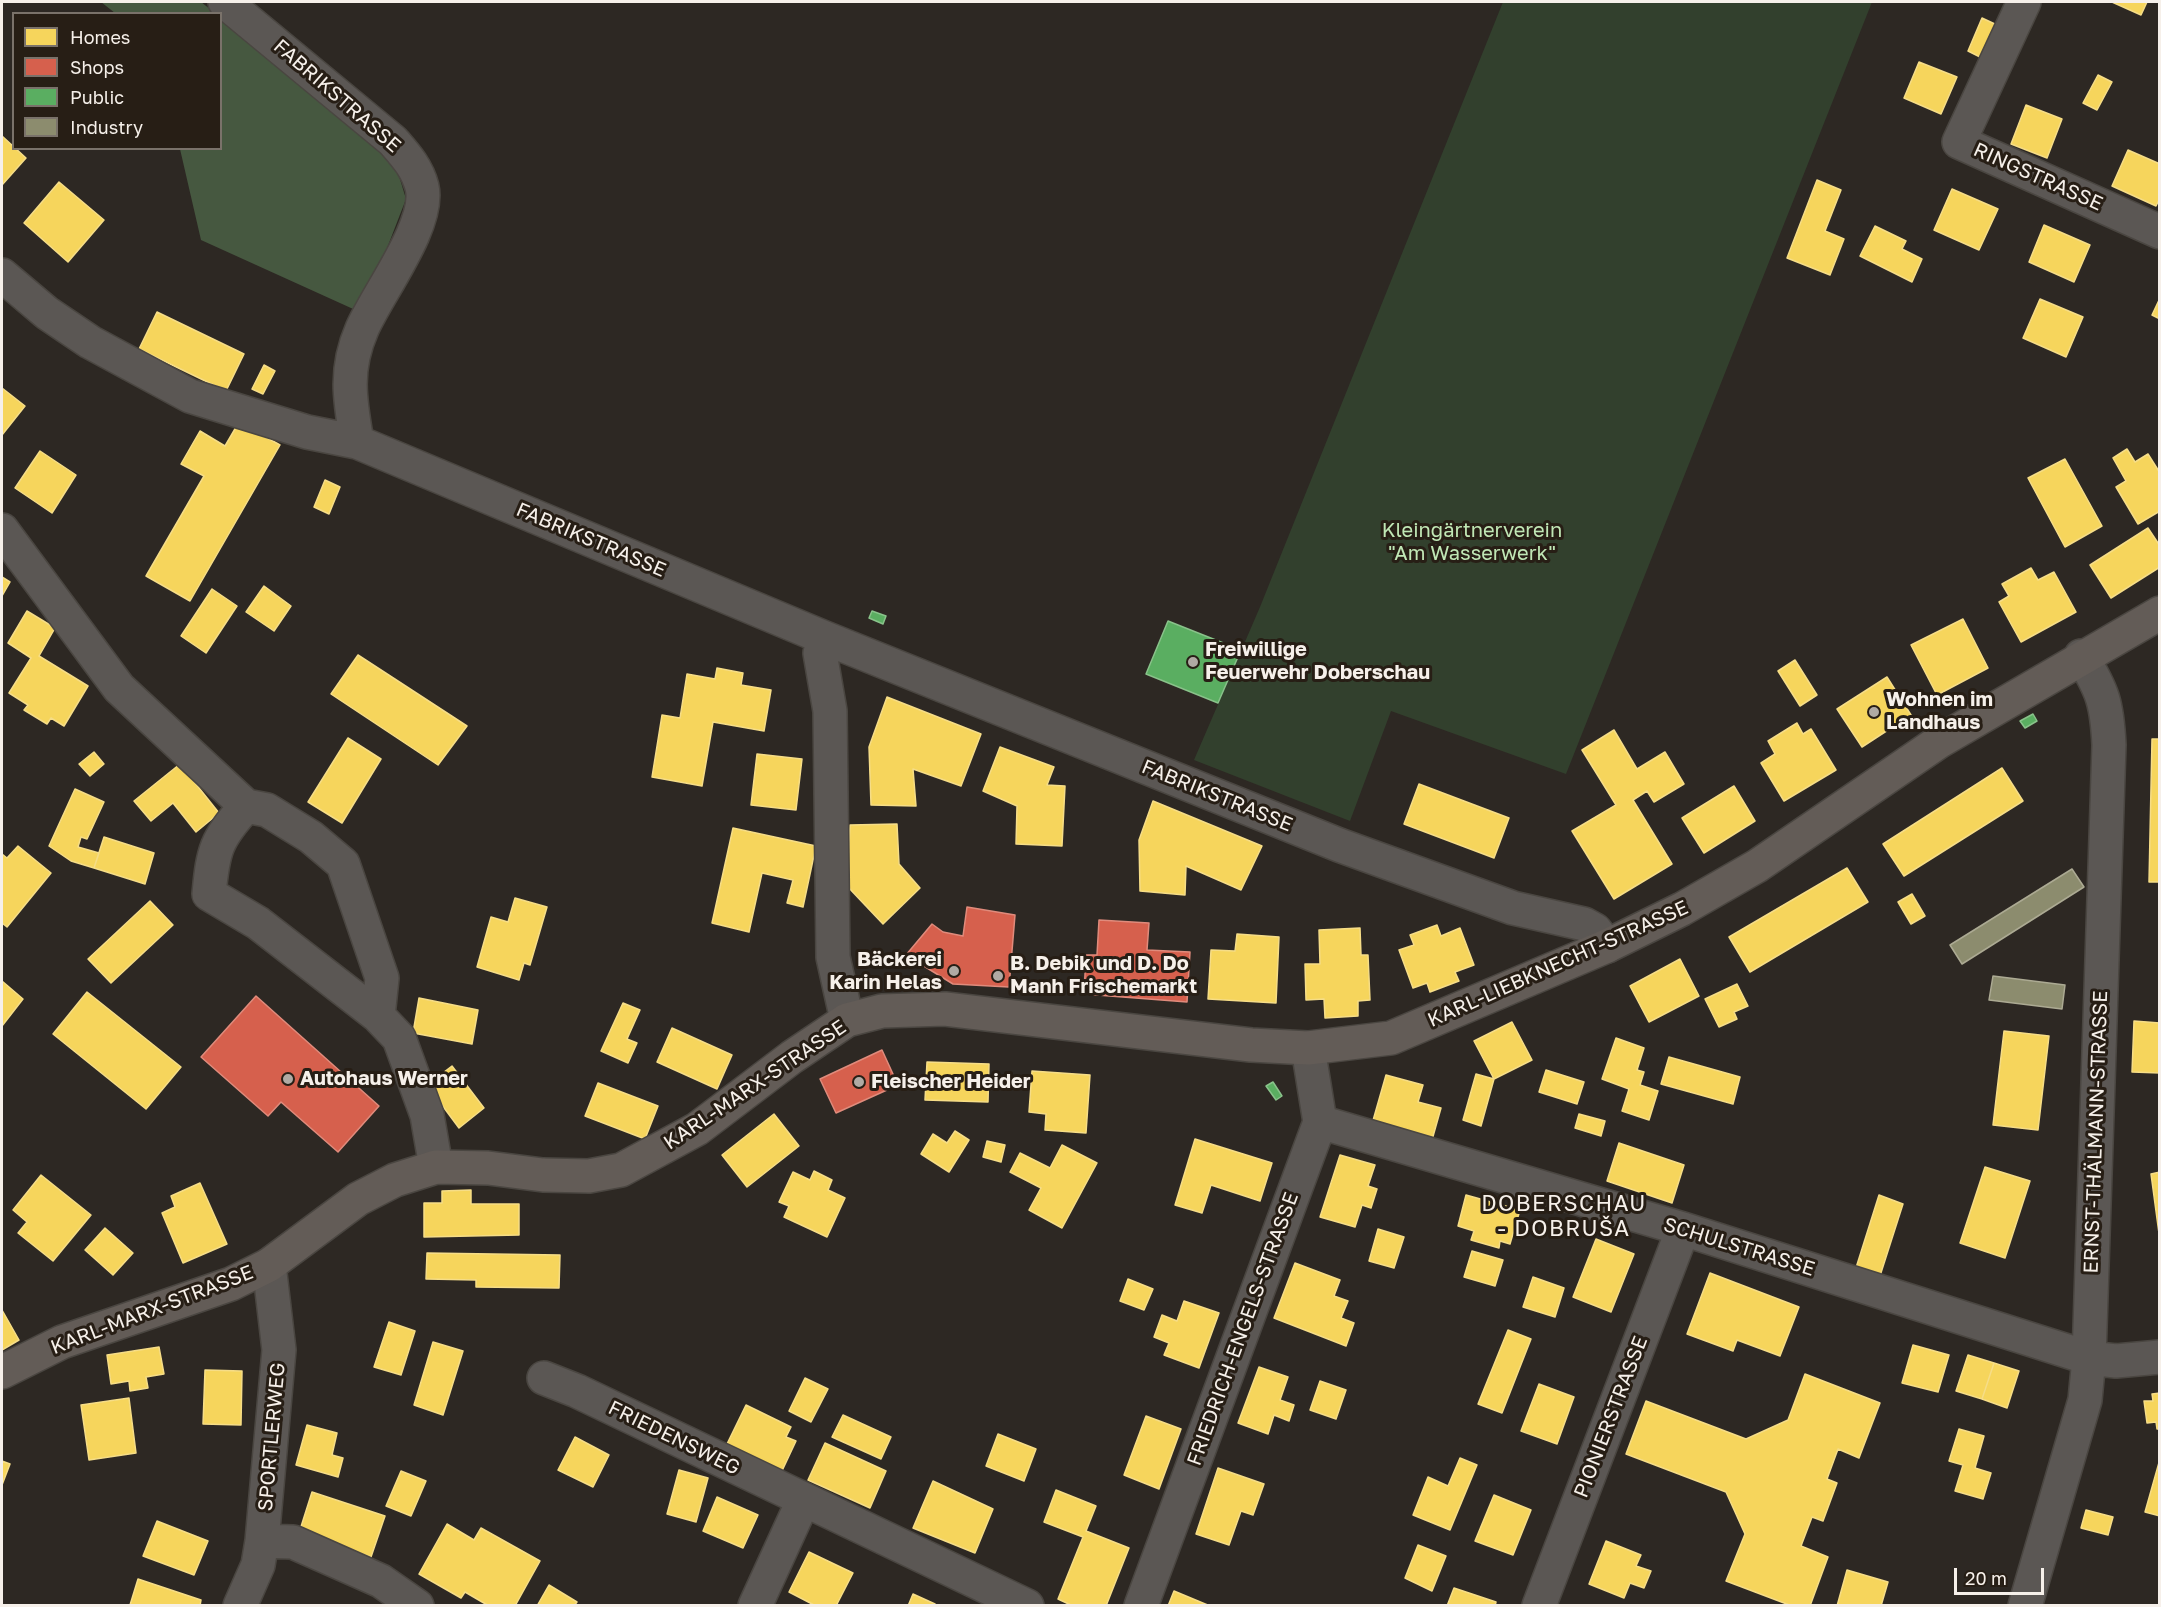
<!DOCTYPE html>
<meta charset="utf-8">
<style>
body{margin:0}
#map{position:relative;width:2161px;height:1607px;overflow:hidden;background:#2d2823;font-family:"Golos Text",sans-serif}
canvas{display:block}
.frame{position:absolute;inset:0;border:3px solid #f6f0ea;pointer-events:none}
.legend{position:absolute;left:12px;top:12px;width:210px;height:138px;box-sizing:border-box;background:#271e15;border:2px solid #7a726a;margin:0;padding:8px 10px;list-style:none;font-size:18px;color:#f6f0ea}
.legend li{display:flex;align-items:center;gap:12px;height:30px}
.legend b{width:30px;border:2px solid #7a726a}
.scale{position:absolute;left:1954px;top:1568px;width:90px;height:27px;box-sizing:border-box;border:3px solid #f6f0ea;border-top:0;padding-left:8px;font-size:18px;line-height:21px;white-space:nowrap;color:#f6f0ea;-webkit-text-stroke:4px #271e15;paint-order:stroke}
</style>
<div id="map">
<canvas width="2161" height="1607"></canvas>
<div class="frame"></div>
<ul class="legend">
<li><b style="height:16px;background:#f6d55c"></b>Homes</li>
<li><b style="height:16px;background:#d6604d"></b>Shops</li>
<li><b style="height:16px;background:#5aae61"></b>Public</li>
<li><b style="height:16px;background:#8c8c6e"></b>Industry</li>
</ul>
<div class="scale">20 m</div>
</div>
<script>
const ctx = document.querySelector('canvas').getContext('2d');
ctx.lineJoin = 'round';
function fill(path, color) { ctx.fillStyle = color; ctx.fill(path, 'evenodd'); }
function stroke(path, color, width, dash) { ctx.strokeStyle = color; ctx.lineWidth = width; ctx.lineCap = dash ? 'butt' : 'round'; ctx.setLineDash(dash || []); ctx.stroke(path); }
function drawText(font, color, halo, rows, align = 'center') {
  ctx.font = font + ' "Golos Text",sans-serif'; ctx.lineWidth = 6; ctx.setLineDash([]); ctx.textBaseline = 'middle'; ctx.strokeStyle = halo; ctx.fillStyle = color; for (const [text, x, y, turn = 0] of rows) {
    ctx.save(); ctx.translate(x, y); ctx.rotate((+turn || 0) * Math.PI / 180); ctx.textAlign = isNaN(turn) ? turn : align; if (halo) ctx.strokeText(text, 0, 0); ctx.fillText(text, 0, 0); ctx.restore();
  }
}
fill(new Path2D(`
 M1503,2H1872L1566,774L1391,711L1350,821L1194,760L1260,607Z`), '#32402d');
fill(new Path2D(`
 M101,2H201L215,13H115Z
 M221,18L396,166L406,199L362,313L201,240L180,149L220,148Z`), '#465840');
const homes = new Path2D(`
 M2112,2H2147L2141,15Z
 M1982,18L1997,25L1982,58L1968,51Z
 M1919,62L1957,77L1941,114L1904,98Z
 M2098,75L2112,82L2097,110L2083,103Z
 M2026,105L2062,119L2047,158L2011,144Z
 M2,136L26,158L2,185Z
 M2128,150L2160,164V198L2156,206L2112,186Z
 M1817,180L1841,190L1825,231L1844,239L1830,275L1787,258Z
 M59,182L104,220L68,262L24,223Z
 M1952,189L1998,209L1979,250L1934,230Z
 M2044,225L2090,245L2074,282L2029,262Z
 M1875,226L1906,241L1902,249L1922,259L1912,282L1860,256Z
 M2160,298V319L2152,315Z
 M2040,299L2083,317L2066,357L2023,338Z
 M157,312L244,354L226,391L139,349Z
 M264,365L275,371L263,394L252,389Z
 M2,388L25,406L2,435Z
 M239,422L280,445L190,601L146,576L204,476L181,464L200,431L225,446Z
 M2127,449L2135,462L2148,454L2160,473V511L2138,524L2116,487L2126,481L2113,458Z
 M40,451L76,475L52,513L15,488Z
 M2065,459L2102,526L2065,547L2028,478Z
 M325,480L340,487L329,514L314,507Z
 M2148,528L2160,546V567L2111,598L2090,565Z
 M2031,568L2038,580L2054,572L2076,612L2021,642L1999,602L2009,596L2002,584Z
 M2,577L10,582L2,596Z
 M264,586L291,606L274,631L246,612Z
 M212,589L237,606L206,653L181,636Z
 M27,611L55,628L39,656L88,686L64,726L51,718L47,724L24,710L28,705L9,693L31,658L8,643Z
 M1963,619L1988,668L1937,695L1911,645Z
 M358,655L467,726L438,765L331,694Z
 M1795,660L1817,695L1800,706L1778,671Z
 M717,668L743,673L741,685L771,690L764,731L713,722L702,786L652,777L662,715L680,718L687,674L715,679Z
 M1887,677L1911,715L1862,747L1837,709Z
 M887,697L981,734L961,786L913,769L916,806L871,805L869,747Z
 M1797,723L1803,734L1811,729L1836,770L1784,801L1761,763L1775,754L1768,741Z
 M1614,730L1637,769L1665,752L1684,784L1654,802L1647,791L1633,800L1672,864L1614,899L1572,831L1616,805L1582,750Z
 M348,738L381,759L342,823L308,802Z
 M2152,739H2160V882H2149Z
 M1000,747L1054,767L1047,785L1065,786L1062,846L1016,844L1017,806L983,791Z
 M94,752L104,764L90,776L79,764Z
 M757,754L802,759L796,810L751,805Z
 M180,764L219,813L196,832L173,803L151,821L134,801Z
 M2002,768L2023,801L1904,876L1883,844Z
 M1419,784L1509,818L1494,858L1404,824Z
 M1734,786L1755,821L1704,853L1682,818Z
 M75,789L104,802L87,839L81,837L78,847L99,853L94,868L71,861L49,846Z
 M1153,801L1262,846L1241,890L1186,866L1185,895L1140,891L1139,840Z
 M897,824L899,864L920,888L883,924L847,886L850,825Z
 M733,828L816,846L803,907L787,903L793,880L762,873L749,932L712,923Z
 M104,837L154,853L145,884L94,868Z
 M18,846L51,873L7,927L2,923V854L7,858Z
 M1847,868L1868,902L1750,972L1729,937Z
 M1912,894L1925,916L1911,924L1898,902Z
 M515,898L547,907L530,965L524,963L519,980L477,967L491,917L508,922Z
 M150,901L173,925L111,983L88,959Z
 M1437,925L1441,936L1460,928L1474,965L1455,972L1459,981L1430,992L1427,983L1413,988L1399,950L1414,945L1410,935Z
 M1360,928L1361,955H1368L1370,1000L1358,1001V1016L1325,1018L1324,999L1306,1000L1305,964H1320L1319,930Z
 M1237,934L1279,937L1276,1003L1208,999L1211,950L1235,951Z
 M1680,959L1699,996L1649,1022L1630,986Z
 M2,981L23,999L2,1026Z
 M1737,984L1748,1006L1734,1012L1737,1019L1719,1027L1705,999Z
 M87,992L181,1067L146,1109L53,1034Z
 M419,998L478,1010L472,1044L413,1033Z
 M623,1003L640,1010L627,1039L637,1043L628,1063L601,1051Z
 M2134,1021L2160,1023V1073L2132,1072Z
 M1512,1022L1532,1060L1494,1079L1474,1041Z
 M672,1028L732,1055L717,1089L657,1062Z
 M2004,1031L2049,1036L2038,1130L1993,1125Z
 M1616,1038L1644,1048L1637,1070L1644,1072L1640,1085L1658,1091L1649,1120L1622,1111L1629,1089L1602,1079Z
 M1669,1057L1740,1077L1733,1104L1661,1084Z
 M927,1062L989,1064L988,1102L925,1100Z
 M452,1066L484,1108L459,1128L427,1085Z
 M1546,1070L1584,1082L1577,1104L1539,1092Z
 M1032,1071L1090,1075L1086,1133L1045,1130L1046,1114L1029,1112Z
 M1476,1074L1494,1079L1481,1126L1463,1120Z
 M1386,1075L1423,1085L1418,1102L1441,1108L1432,1140L1372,1124Z
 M598,1083L658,1106L645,1139L585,1116Z
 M774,1114L799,1146L747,1187L722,1155Z
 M1579,1114L1605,1121L1601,1136L1575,1128Z
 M955,1131L969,1140L949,1172L921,1154L933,1134L947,1143Z
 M1195,1139L1272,1163L1260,1201L1211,1185L1202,1213L1175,1205Z
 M987,1141L1005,1145L1001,1162L983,1157Z
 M1619,1143L1684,1165L1672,1203L1607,1181Z
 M1062,1145L1097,1163L1062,1228L1029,1210L1041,1188L1010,1172L1020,1153L1050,1168Z
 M1340,1155L1375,1165L1368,1186L1377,1189L1371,1208L1362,1205L1355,1227L1320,1217Z
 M1985,1167L2030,1181L2005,1258L1960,1243Z
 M814,1171L832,1180L828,1190L845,1198L827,1237L784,1217L789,1206L779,1202L793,1172L810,1180Z
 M2160,1172V1241L2151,1174Z
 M41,1175L91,1215L53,1261L18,1233L27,1222L13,1210Z
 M200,1183L227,1244L183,1263L162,1213L175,1207L171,1196Z
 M471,1190V1204H519V1235L424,1237V1203H442V1191Z
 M1466,1195L1520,1210L1510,1244L1500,1241L1499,1248L1471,1240L1474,1231L1458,1226Z
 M1879,1195L1903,1204L1879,1279L1855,1271Z
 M105,1228L133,1253L113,1275L85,1250Z
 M1378,1229L1404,1237L1394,1268L1369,1261Z
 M1596,1239L1634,1254L1611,1312L1573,1297Z
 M1472,1251L1503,1260L1495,1286L1464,1277Z
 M427,1253L560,1255L559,1288L476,1287V1280L426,1279Z
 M1295,1263L1340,1280L1334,1296L1348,1301L1341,1318L1354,1323L1346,1346L1274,1318Z
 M1710,1273L1799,1307L1780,1356L1737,1340L1733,1351L1687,1334Z
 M1533,1277L1564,1288L1555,1317L1523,1307Z
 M1128,1279L1153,1289L1144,1310L1120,1301Z
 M1184,1301L1219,1313L1199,1368L1164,1355L1169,1343L1154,1337L1162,1315L1177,1321Z
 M2,1310L19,1340L2,1350Z
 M389,1322L415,1331L401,1375L374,1367Z
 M1508,1330L1531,1339L1502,1413L1478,1404Z
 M433,1342L463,1351L443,1415L414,1405Z
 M1913,1345L1949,1355L1938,1392L1902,1383Z
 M159,1347L164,1374L146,1377L148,1388L130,1391L129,1381L111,1384L107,1355Z
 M1968,1355L1994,1363L1982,1399L1956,1391Z
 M1994,1363L2019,1371L2007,1408L1982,1399Z
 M1259,1367L1288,1377L1280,1400L1294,1405L1289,1421L1274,1415L1268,1434L1238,1423Z
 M205,1370L242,1371L241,1425L203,1424Z
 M1805,1374L1880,1403L1859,1458L1838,1449L1827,1479L1837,1483L1823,1521L1812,1517L1801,1546L1828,1557L1810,1606H1792L1726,1581L1745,1534L1726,1492L1626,1454L1646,1401L1746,1439L1788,1420Z
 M805,1378L828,1389L811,1422L789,1411Z
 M1320,1381L1346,1390L1336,1419L1310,1410Z
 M1539,1384L1574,1397L1557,1444L1521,1431Z
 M2160,1393V1429H2157L2156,1422L2147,1423L2144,1401H2153L2152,1394Z
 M129,1398L136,1453L89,1460L81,1405Z
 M746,1405L791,1427L786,1437L796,1441L781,1473L726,1446Z
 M843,1415L891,1437L881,1459L832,1437Z
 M1146,1416L1181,1429L1159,1489L1124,1475Z
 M307,1425L337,1433L332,1455L343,1458L338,1477L296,1465Z
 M1959,1429L1984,1436L1975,1468L1991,1473L1983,1499L1955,1491L1963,1465L1949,1461Z
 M998,1434L1036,1449L1024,1481L986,1466Z
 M575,1437L609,1455L593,1487L558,1470Z
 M825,1443L886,1471L870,1508L808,1480Z
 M1460,1458L1477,1465L1450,1530L1413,1515L1428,1477L1448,1486Z
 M2160,1459V1516L2145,1512Z
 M2,1461L10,1464L2,1485Z
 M1218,1468L1264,1484L1253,1515L1241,1511L1229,1545L1196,1534Z
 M679,1470L708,1478L696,1522L667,1514Z
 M401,1471L426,1481L411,1516L386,1506Z
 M933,1481L993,1509L975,1553L913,1528Z
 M1056,1490L1096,1506L1086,1531L1129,1548L1106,1606H1073L1058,1599L1083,1537L1044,1522Z
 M312,1492L385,1516L371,1557L299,1533Z
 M1494,1495L1531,1510L1513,1555L1475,1541Z
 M717,1497L758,1515L743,1548L703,1531Z
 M2086,1510L2113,1517L2108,1535L2081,1528Z
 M157,1521L208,1541L194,1575L143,1556Z
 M447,1524L474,1540L481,1528L540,1561L515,1606H489L465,1592L461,1598L419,1574Z
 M1606,1541L1641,1555L1636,1566L1651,1571L1644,1588L1630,1583L1624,1598L1589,1584Z
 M1418,1545L1446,1556L1432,1591L1405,1578Z
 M809,1552L853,1573L836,1606H816L789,1592Z
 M1847,1570L1888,1582L1881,1606H1837Z
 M138,1579L201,1600L200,1606L130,1605Z
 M549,1585L577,1602L574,1606H537Z
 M1454,1588L1496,1602L1495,1606H1447Z
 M1174,1591L1210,1606H1168Z
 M913,1594L935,1604L938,1606H908Z`);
fill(homes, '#f6d55c');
stroke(homes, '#f6dd87', 1.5);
const shops = new Path2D(`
 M967,907L1015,915L1009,987L953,984L906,955L932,924L943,932L963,936Z
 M1099,920L1149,923L1147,950L1190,952L1187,1002L1084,994L1086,955H1097Z
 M256,996L379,1106L338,1152L281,1102L268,1116L201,1057Z
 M882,1050L898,1085L836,1113L820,1079Z`);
fill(shops, '#d6604d');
stroke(shops, '#e08b7c', 1.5);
const public = new Path2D(`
 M872,611L886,616L883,624L869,618Z
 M1168,621L1241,650L1218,703L1146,674Z
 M2033,714L2037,721L2025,728L2020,721Z
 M1273,1082L1282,1096L1276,1100L1266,1086Z`);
fill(public, '#5aae61');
stroke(public, '#89c28a', 1.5);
const industry = new Path2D(`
 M2072,869L2084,887L1962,964L1950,945Z
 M1993,976L2065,985L2062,1009L1989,1000Z`);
fill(industry, '#8c8c6e');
stroke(industry, '#acaa93', 1.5);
const street = new Path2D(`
 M225,2L393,141C406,156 417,168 422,187C431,224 377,294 362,329C344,370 350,401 357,442L825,638L1339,845L1513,908L1584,924L1595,930L1607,946
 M2024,2L1959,142L2160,232
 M2,275L47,313L90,342L190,396L307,432L357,442
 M2,530L119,688L246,806
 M825,638L820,653L830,711L833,957L847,1020
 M378,1016L258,923L209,894C213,850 216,839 246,806L267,810L311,837L343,864L382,978L378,1016L399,1038L427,1115L436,1167
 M1320,1122L1683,1229L2089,1358L2116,1361L2160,1357
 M544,1378L577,1391L1027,1606
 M262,1541L293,1542L381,1581L417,1606
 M240,1606L258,1565L262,1541L279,1350L269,1265
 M755,1606L803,1501
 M1141,1606L1320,1122L1308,1048
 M1539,1606L1683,1229
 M2025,1606L2085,1400L2089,1358L2109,745C2107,704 2103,691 2081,656`);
const secondary = new Path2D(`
 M2,1372L62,1342L231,1284L269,1265L358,1199L395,1180L436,1167L488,1168L543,1175L589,1176L621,1170L697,1129L792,1057L847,1020L882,1011L945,1009L1251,1045L1308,1048L1391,1038L1607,946L1682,909L1757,866L1940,741L2160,613`);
stroke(street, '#4a4641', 36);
stroke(secondary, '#4a4641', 36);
stroke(street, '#5b5754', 33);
stroke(secondary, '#635c57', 33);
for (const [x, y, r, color] of [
 [1193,662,6,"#b0aaa4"],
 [1874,712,6,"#b0aaa4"],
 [954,971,6,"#b0aaa4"],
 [998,976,6,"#b0aaa4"],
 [288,1079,6,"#b0aaa4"],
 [859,1082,6,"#b0aaa4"]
]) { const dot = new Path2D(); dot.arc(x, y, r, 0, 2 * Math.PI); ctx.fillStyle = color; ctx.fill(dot); stroke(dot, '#271e15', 2); }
drawText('20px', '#f6f0ea', '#271e15', [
 ["FABRIKSTRASSE",337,96,41],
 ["RINGSTRASSE",2038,177,24],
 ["FABRIKSTRASSE",591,540,23],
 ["FABRIKSTRASSE",1217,796,22],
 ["KARL-LIEBKNECHT-STRASSE",1558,964,-24],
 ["KARL-MARX-STRASSE",755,1085,-34],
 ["ERNST-THÄLMANN-STRASSE",2096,1132,-88],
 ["SCHULSTRASSE",1739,1247,17],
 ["KARL-MARX-STRASSE",152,1310,-21],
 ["FRIEDRICH-ENGELS-STRASSE",1243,1329,-70],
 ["PIONIERSTRASSE",1611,1417,-69],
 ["SPORTLERWEG",272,1437,-85],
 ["FRIEDENSWEG",674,1438,26]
]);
drawText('20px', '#c0e7b5', '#271e15', [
 ["Kleingärtnerverein",1472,531],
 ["\"Am Wasserwerk\"",1472,554]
]);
drawText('bold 20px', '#f6f0ea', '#271e15', [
 ["Freiwillige",1205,650],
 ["Feuerwehr Doberschau",1205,673],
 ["Wohnen im",1886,700],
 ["Landhaus",1886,723],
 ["Bäckerei",942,960,"right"],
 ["Karin Helas",942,983,"right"],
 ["B. Debik und D. Do",1010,964],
 ["Manh Frischemarkt",1010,987],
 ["Autohaus Werner",300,1079],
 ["Fleischer Heider",871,1082]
], 'left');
ctx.letterSpacing = '1.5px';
drawText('22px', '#f6f0ea', '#271e15', [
 ["DOBERSCHAU",1564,1204],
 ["- DOBRUŠA",1564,1229]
]);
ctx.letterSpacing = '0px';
</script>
